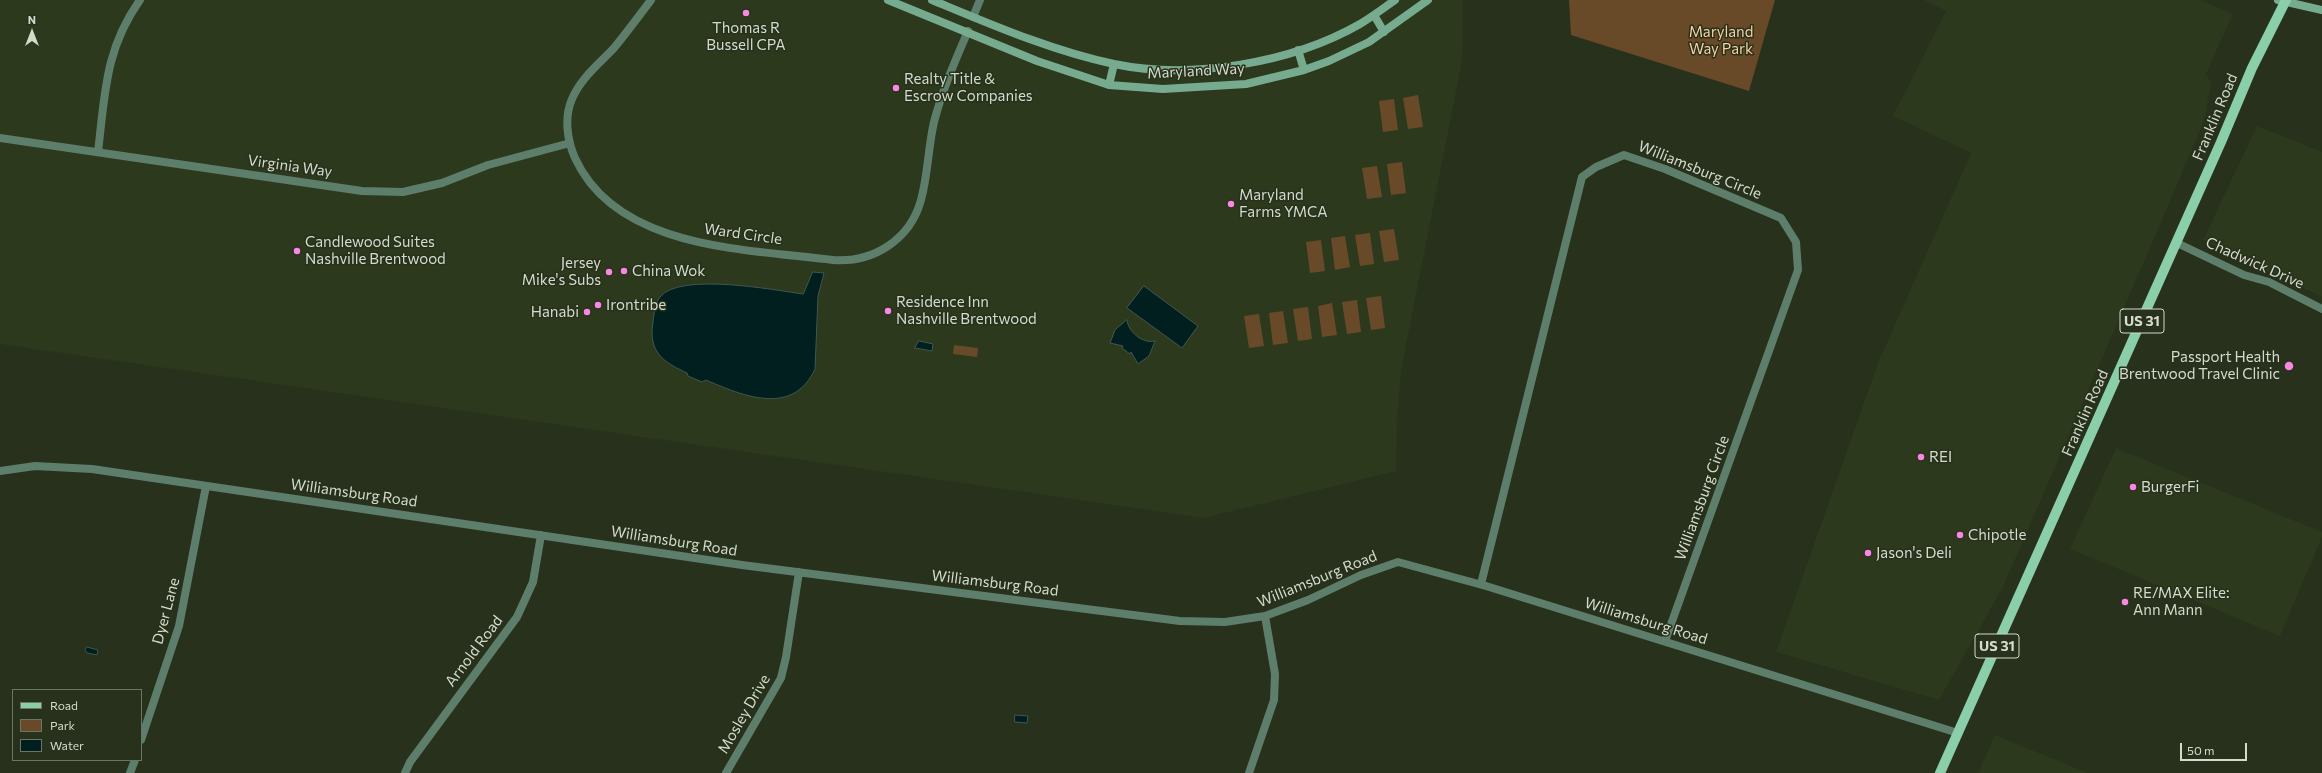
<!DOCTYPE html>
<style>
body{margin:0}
#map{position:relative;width:2322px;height:773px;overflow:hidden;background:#27311c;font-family:Commissioner,sans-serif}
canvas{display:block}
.legend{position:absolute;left:12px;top:689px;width:130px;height:72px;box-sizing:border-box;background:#27311c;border:1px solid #6c7563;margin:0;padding:5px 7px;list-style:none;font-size:12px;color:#d4dbcd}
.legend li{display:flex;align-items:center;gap:8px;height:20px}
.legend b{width:20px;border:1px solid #6c7563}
.north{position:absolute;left:12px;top:12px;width:40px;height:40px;-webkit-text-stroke:3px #27311c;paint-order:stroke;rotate:0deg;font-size:11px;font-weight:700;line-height:16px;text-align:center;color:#d4dbcd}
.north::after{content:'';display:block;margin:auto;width:14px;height:18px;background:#d4dbcd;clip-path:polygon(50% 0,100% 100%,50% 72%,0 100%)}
.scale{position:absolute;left:2180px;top:743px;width:67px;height:18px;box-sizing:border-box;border:2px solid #d4dbcd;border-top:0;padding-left:5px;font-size:12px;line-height:14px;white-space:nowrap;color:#d4dbcd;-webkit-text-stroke:3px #27311c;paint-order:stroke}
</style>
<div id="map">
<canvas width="2322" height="773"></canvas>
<ul class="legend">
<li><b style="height:5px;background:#8aceaa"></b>Road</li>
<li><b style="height:11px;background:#684a28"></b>Park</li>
<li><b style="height:11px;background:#001f1e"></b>Water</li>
</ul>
<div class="north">N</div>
<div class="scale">50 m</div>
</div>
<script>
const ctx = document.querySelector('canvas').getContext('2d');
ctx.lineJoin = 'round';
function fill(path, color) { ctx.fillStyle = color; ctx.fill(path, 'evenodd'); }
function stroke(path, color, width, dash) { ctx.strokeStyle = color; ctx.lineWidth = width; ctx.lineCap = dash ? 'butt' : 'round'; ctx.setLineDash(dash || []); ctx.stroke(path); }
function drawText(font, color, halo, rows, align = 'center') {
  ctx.font = font + ' Commissioner,sans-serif'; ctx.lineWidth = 3; ctx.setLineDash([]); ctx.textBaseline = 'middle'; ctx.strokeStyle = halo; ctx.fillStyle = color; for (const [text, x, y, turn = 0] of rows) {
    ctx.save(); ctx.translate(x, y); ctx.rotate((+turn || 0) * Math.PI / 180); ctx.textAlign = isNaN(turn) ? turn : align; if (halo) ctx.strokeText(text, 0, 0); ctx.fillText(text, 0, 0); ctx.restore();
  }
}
fill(new Path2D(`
 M0,0H1463L1462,61L1401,371L1397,421L1396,471L1204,518L0,344Z
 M1924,0H2201L2233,14L2206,74L2211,83L2204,121L2156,234L2003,587L1939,700L1776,652L1878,363L1971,153L1893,116L1946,11Z
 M2257,126L2322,152V297L2203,240Z
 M2116,448L2322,532V537L2280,636L2070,549Z
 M1995,735L2088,773H1978Z`), '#2c391d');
fill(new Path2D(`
 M1569,0H1775L1749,91L1571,35Z
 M1418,95L1423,127L1408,129L1403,98Z
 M1394,99L1398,130L1383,132L1379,101Z
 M1402,162L1406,193L1391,195L1387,164Z
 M1377,166L1382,197L1367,199L1362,168Z
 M1394,229L1399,260L1384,262L1379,231Z
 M1370,233L1374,264L1360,266L1355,235Z
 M1345,236L1350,267L1335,270L1331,238Z
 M1321,240L1325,271L1310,273L1306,242Z
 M1381,296L1385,328L1371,330L1366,298Z
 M1357,300L1361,332L1347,334L1342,302Z
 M1332,303L1337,335L1322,337L1318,306Z
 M1308,307L1312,339L1298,341L1293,309Z
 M1283,311L1288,343L1273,345L1269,313Z
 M1259,314L1264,346L1249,348L1244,316Z
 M954,345L978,348L977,357L953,354Z`), '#684a28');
const water = new Path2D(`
 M813,272L824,273L818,296L815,369C793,417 743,396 706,380L702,382L688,376L687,373C668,364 652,356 652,332C653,322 654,305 660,297C680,272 774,290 803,294Z
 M1144,286L1198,326L1182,348L1127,308Z
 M1127,320C1128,332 1143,344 1155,341L1149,356L1138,364L1131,352L1130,354L1122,348L1123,346L1110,343L1115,330Z
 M919,341L933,344L932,351L915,348Z
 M87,647L98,650L97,655L87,653L85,650Z
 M1015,715L1028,716L1027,723L1015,722Z`);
fill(water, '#001f1e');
stroke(water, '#405752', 1);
stroke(new Path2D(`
 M651,0C639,16 627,32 614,48C599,64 581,78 572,99C564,117 567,140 575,158C617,250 748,249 833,260C873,263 910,240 921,200C928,175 928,148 934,122C942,91 955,61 968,31
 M973,17L980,0
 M0,138L362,191L403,192L442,183L488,165L570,143
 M98,152C105,94 105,49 140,0
 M2177,243L2244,275L2269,282L2322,309
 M0,471L35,466L92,469L742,565L1180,621L1225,622L1265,616L1308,600L1361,575L1398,562L1486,586L1958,733
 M1481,584L1582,177L1596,167L1624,155L1665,169L1781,218L1796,242L1798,270L1665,641
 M141,740L179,626L206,486
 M130,773L135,760
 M405,773L410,762L517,617L533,582L541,535
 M726,773L781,678L786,657L799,572
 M1249,773L1274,700L1275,674L1265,616`), '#5e7e6c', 8);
stroke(new Path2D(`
 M888,0L1037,61L1109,85L1163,89L1246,84L1304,70L1329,61L1369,42L1428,0
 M932,0C990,24 1052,51 1114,64C1191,80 1292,63 1360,24C1372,17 1384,8 1395,0
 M2278,0L2322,10
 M1374,15L1384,32
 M1298,50L1304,70
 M1109,85L1114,64`), '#77ab8f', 8);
stroke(new Path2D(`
 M1940,773L2221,142L2252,68L2286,0`), '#8aceaa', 10);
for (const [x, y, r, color] of [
 [746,13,4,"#fc86e4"],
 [896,88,4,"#fc86e4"],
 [1231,204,4,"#fc86e4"],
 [297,251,4,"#fc86e4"],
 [624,271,4,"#fc86e4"],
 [609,272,4,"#fc86e4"],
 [598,305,4,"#fc86e4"],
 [888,311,4,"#fc86e4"],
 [587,312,4,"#fc86e4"],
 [2289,366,5,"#fc86e4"],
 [1921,457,4,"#fc86e4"],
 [2133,487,4,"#fc86e4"],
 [1960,535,4,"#fc86e4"],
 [1868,553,4,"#fc86e4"],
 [2125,602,4,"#fc86e4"]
]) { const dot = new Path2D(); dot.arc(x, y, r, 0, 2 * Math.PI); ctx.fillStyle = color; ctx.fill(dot); stroke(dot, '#27311c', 1.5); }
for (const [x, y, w] of [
 [2142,321,44],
 [1997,646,44]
]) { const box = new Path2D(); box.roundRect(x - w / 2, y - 12, w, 24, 3); ctx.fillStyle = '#27311c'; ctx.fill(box); stroke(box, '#d4dbcd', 1); }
drawText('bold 14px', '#d4dbcd', null, [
 ["US 31",2142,321],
 ["US 31",1997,646]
]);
drawText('15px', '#d4dbcd', '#27311c', [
 ["Thomas R",746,28,"center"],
 ["Bussell CPA",746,45,"center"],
 ["Realty Title &",904,79],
 ["Escrow Companies",904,96],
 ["Maryland",1239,195],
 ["Farms YMCA",1239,212],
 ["Candlewood Suites",305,242],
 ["Nashville Brentwood",305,259],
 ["Jersey",601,263,"right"],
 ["Mike's Subs",601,280,"right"],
 ["China Wok",632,271],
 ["Residence Inn",896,302],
 ["Nashville Brentwood",896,319],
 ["Irontribe",606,305],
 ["Hanabi",579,312,"right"],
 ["Passport Health",2280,357,"right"],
 ["Brentwood Travel Clinic",2280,374,"right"],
 ["REI",1929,457],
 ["BurgerFi",2141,487],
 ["Chipotle",1968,535],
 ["Jason's Deli",1876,553],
 ["RE/MAX Elite:",2133,593],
 ["Ann Mann",2133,610]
], 'left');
drawText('15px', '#face9f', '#27311c', [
 ["Maryland",1721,32],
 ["Way Park",1721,49]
]);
drawText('15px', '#d4dbcd', '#27311c', [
 ["Maryland Way",1196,71,-3],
 ["Franklin Road",2215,117,-67],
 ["Virginia Way",290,166,8],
 ["Williamsburg Circle",1700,170,22],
 ["Ward Circle",743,234,8],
 ["Chadwick Drive",2255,263,24],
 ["Franklin Road",2085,413,-66],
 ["Williamsburg Road",354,493,8],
 ["Williamsburg Circle",1702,498,-70],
 ["Williamsburg Road",674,541,9],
 ["Williamsburg Road",1317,579,-22],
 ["Williamsburg Road",995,583,7],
 ["Dyer Lane",166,611,-75],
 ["Williamsburg Road",1646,621,17],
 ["Arnold Road",474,651,-53],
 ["Mosley Drive",744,714,-60]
]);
</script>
